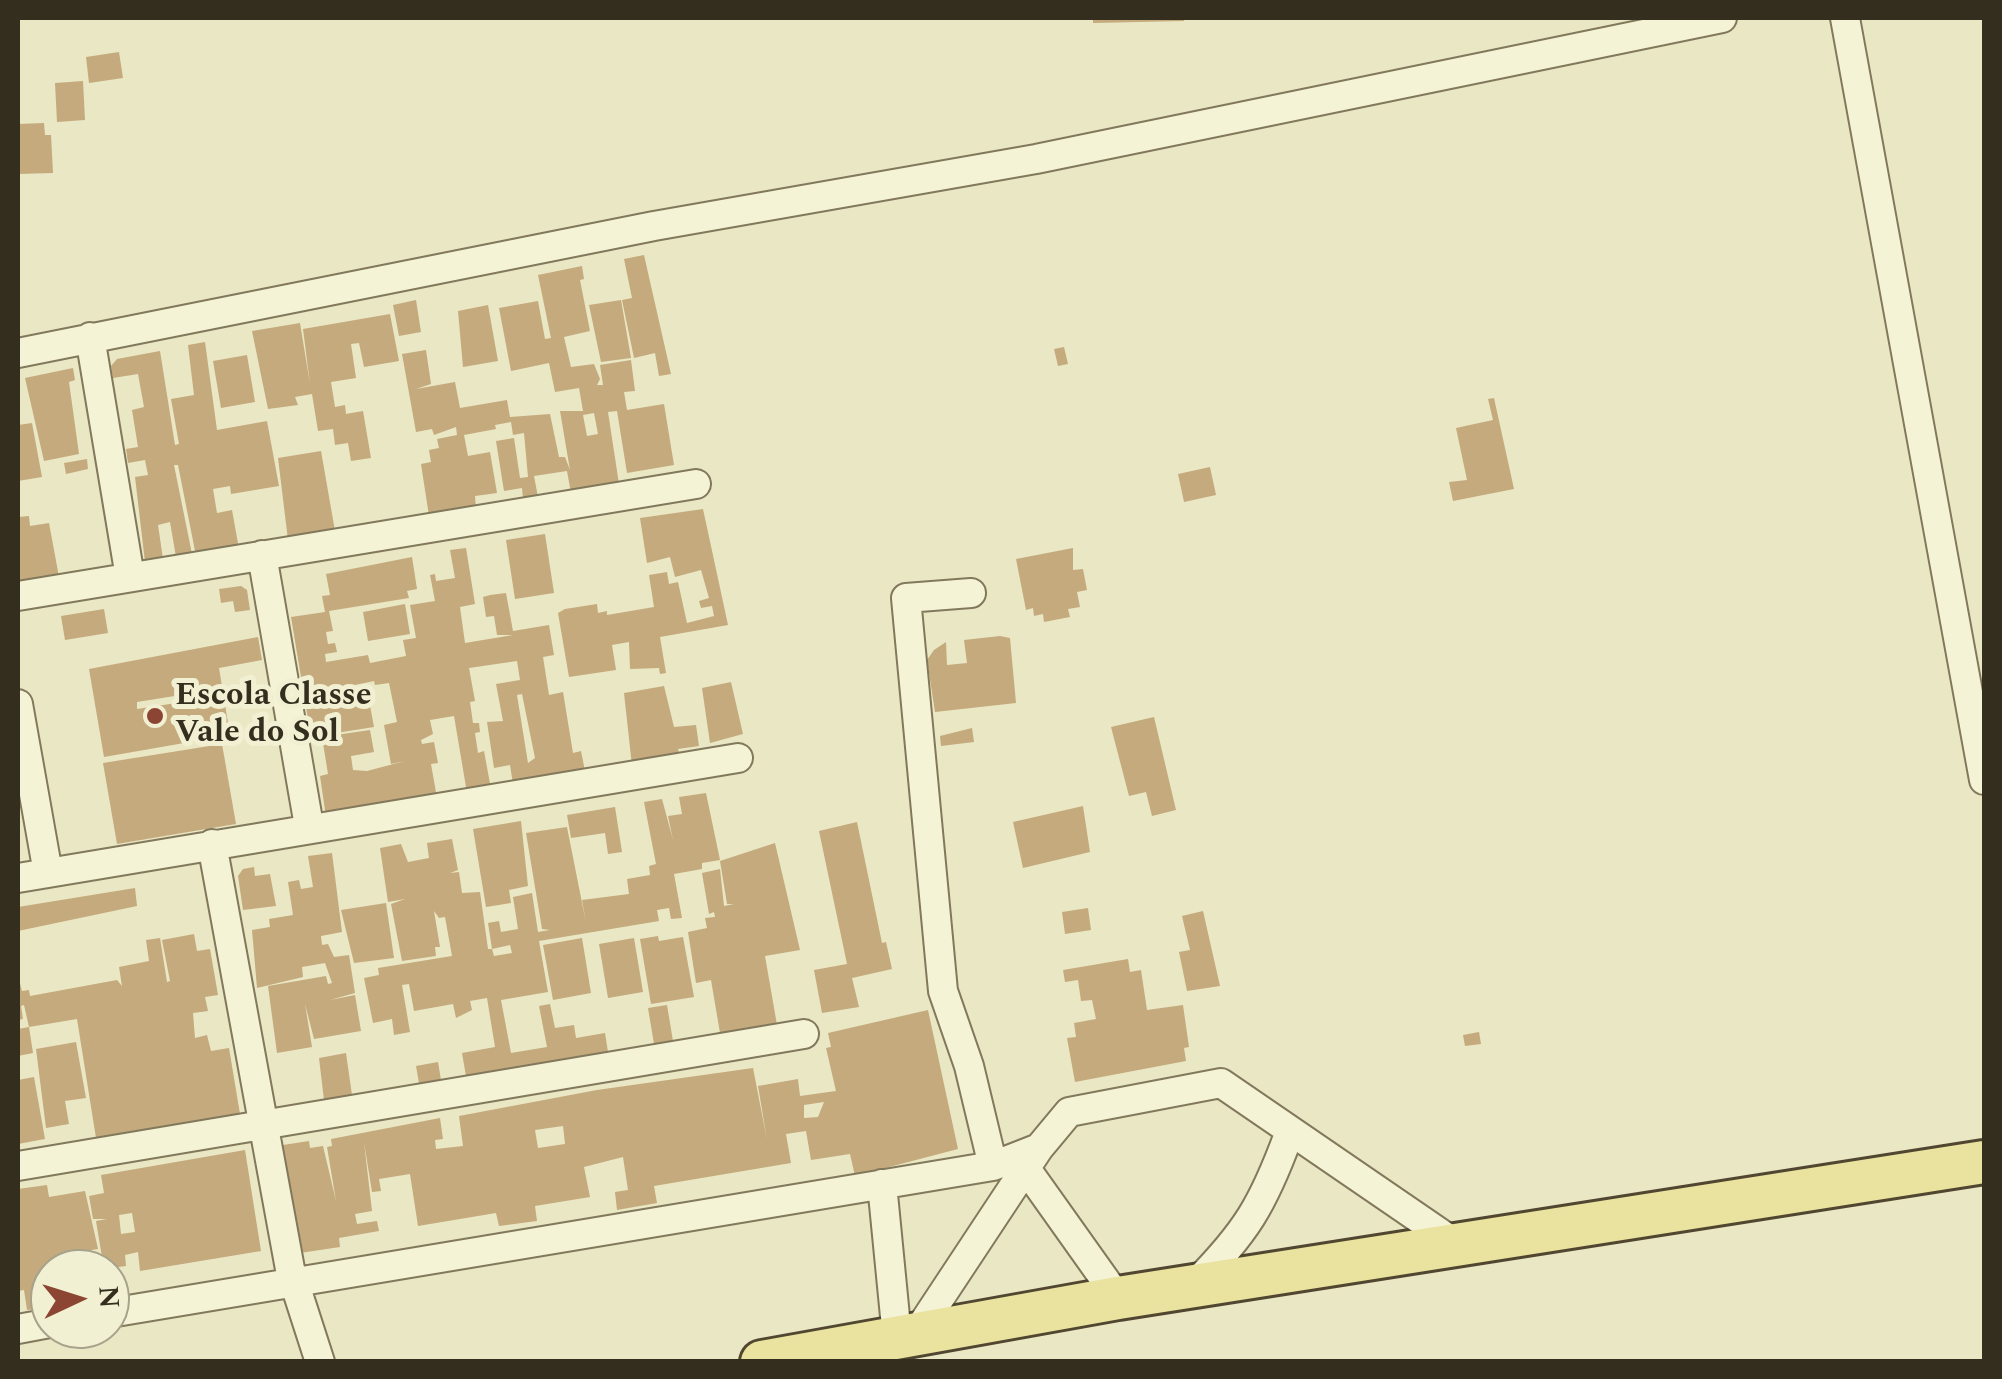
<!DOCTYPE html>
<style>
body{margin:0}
#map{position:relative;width:2002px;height:1379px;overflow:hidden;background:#eae7c4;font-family:Spectral,serif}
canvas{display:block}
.frame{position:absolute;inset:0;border:20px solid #342e1f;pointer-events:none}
.north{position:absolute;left:30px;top:1249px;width:100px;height:100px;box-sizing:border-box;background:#f2f0d3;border:2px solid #a6a28b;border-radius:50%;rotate:86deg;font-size:28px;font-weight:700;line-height:40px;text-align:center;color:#342e1f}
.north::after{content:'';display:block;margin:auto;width:35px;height:45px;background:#8c4532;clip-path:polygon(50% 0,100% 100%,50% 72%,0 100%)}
</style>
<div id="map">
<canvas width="2002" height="1379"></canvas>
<div class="frame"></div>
<div class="north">N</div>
</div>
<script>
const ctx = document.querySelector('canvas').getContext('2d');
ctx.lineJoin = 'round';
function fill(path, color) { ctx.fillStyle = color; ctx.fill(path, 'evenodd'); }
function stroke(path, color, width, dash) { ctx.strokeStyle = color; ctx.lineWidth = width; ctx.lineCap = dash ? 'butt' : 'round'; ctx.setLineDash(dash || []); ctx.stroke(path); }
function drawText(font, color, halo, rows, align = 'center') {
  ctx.font = font + ' Spectral,serif'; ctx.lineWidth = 10; ctx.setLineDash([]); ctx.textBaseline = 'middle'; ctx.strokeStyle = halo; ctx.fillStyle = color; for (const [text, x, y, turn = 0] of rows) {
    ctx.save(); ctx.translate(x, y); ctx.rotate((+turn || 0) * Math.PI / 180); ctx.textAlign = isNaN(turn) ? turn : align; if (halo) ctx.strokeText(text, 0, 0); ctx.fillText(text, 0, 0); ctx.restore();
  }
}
fill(new Path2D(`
 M1093,18H1184V21L1093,23Z
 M119,52L123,78L89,83L86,57Z
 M83,81L85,120L57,122L55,83Z
 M44,123L45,135H51L53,173L18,174V124Z
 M644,255L671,374L659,376L655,353L634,358L622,300L632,298L624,259Z
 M582,266L584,279L580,280L590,331L564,337L571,367L594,364L600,379L597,385H603L600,365L631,360L635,391L624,392L627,410L664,404L674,465L627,473L617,411L608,412L619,484L571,493L567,471L534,476L538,497L523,499L522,488L504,491L496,441L514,438L520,478L528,477L524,433L513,435L511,422L495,425L496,429L464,435L468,456L490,452L497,493L475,496L476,509L429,516L421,464L431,462L429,450L439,448L437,439L457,435L456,427L434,435L432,429L416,432L402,354L426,350L431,384L416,389L455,382L460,408L507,400L510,417L550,414L559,457H565L570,470L560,411H583L579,388L555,392L549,363L511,371L499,308L538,301L545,339L551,338L538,275ZM594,413L598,434L587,436L583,415Z
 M416,300L421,332L399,336L393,305Z
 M621,300L631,358L601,362L589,305Z
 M488,305L498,361L463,367L458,311Z
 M390,314L399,361L364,367L359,343L351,344L356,378L331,382L335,407L345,405L346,414L363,411L371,458L351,461L348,443L335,445L333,429L318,431L312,394L295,397L298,405L268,409L252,331L300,323L310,384L303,329Z
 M205,342L217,430L267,421L279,486L231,494L230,486L213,489L217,513L232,510L239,549L196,556L178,465H174L192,554L176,557L170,522L158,525L163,559L145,562L135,477L148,475L145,460L128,463L126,449L138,447L132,410L144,407L138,374L113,378L111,366L117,359L160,351L175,445L179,444L171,399L194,395L188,345Z
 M1064,347L1068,364L1058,366L1054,349Z
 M247,355L255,402L221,408L213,361Z
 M73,368L75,380L69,382L79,454L44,461L25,378Z
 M1494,398L1514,489L1453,501L1449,482L1467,480L1456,428L1493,420L1488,399Z
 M32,423L42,477L18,481V425Z
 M321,451L335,531L288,540L278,458Z
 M87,459L88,469L66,474L64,463Z
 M1210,467L1216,495L1184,502L1178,474Z
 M703,509L728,625L660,637L666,673L660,674L659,668L630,669L629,642L612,645L616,670L569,677L558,613L565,609L597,604L598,613L607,611V615L654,607L649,575L667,572L669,584L678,582L687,623L714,616L712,606L701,608L699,601L709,598L701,570L675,577L670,557L647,563L640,518Z
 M29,516L30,526L49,523L59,577L18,584V517Z
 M545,534L554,593L515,599L506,540Z
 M466,548L475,604L460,607L465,643L513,635H497L494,616L486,617L483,597L490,595L506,593L513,631L549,625L554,655L543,657L549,695L563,692L573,753L581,751L585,771L513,784L510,765L494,768L487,722L503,721L496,684L520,680L517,661L469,668L475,701L470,702L473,723H479L480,732L475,733L478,753L484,751L491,789L467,793L454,716L430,720L433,734L421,740L422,744L434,742L438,763L431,764L437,798L326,817L320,776L328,774L322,737L370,730L374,752L351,756L353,770L367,771L405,761L391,764L384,725L397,722L389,683L375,685L374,681L316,693L330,696L367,690L374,727L311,737L291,617L325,612L322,596L330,595L326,574L412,557L417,589L407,591L409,598L329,611L333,631L326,632L328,644L335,643L337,652L325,654L326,662L368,655L370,663L406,656L403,640L416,638L410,605L435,601L430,575L435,574L436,581L455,578L450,550ZM522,694L535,758L528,763L517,695Z
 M1073,548V570L1083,569L1087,590L1077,592L1080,607L1068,609L1070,617L1044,622L1043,614L1034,616L1033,608L1026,610L1016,559Z
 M241,586L247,590L250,610L235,612L233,601L221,603L219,589Z
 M405,604L410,634L368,641L363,612Z
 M104,609L108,633L65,640L61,616Z
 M1000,636L1010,638L1016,703L935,712L927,660L934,650L946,642L947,665L967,663L964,640Z
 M258,637L262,660L219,668L230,735L104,757L89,669ZM181,695L183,702L137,709V702Z
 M731,682L743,734L710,743L702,688Z
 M664,686L674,727L696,725L699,746L678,749L680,758L632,766L624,693Z
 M1154,717L1176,810L1152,816L1146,792L1129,796L1111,727Z
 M972,728L974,742L941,746L940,736Z
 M222,744L236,824L117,844L103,763Z
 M706,793L720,860L702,863V869L674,874L682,918L671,919L669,908L657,910L659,921L539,941L548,992L501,1000L511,1053L547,1047L539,1006L550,1004L555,1028L574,1025L576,1038L605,1033L608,1052L466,1076L462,1053L495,1047L487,998L470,1001L472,1010L456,1018L453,1004L414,1011L409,984L402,985L410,1032L394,1035L392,1019L373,1023L364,978L379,975L378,968L452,956L445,917L439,918L434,911L440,947H435L436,956L402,961L391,904L405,899L388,902L380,848L401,844L408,862L429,858L427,843L452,839L458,870L450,873L459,872L462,893L480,892L488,949H492L494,956L512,953L510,945L492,949L488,923L499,921L501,932L518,929L513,897L532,893L538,932L550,930L542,929L526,833L567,827L586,923L582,900L629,894L627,879L650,875L649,866L656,864L644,802L662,799L673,840L668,816L682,814L679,797Z
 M1083,806L1090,852L1023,868L1013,822Z
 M615,807L622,852L608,854L605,833L571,838L567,815Z
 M521,821L528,886L509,890L511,903L486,907L473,829Z
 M857,822L882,943L886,942L892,969L852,978L859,1007L822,1013L814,970L847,964L819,831Z
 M775,843L800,950L765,956L777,1025L720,1033L711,980L696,983L688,932L707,928L705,918L715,917L714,912L709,914L702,873L720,869L724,906L734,904H727L720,861Z
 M332,853L342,932L321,936L322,945L328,944L334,957L349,955L355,993L330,1000L355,995L361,1031L314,1039L305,1004L312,1047L277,1053L268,986L326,976L328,984L332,983L325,963L302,967L303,977L257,988L252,930L270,927L269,919L293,915L288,882L299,880L301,889L313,887L308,856Z
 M254,867L255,876L270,874L276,906L243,910L238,876L243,869Z
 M135,888L137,906L18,931V907Z
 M386,903L394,958L354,963L341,910Z
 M1088,908L1091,930L1065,934L1062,912Z
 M1203,911L1220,986L1187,991L1179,952L1190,950L1182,916Z
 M194,934L197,951L210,949L218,995L205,997L208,1011L193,1013L195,1038L207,1035L211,1051L229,1048L240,1114L96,1138L77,1019L29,1027L24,1005L21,1006L23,1019L18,1020V976L22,991L29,990L30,996L117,980L122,986L119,967L149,961L146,940L160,938L167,982L170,981L162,940Z
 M658,936L659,941L683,937L694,997L651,1004L640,939Z
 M582,938L591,993L553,1000L543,945Z
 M634,938L643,992L608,998L599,944Z
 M1128,959L1130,972L1141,970L1147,1010L1183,1005L1189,1047L1184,1048L1186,1061L1075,1082L1067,1038L1076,1037L1074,1023L1096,1019L1092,1000L1081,1001L1078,980L1065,982L1063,970Z
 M667,1005L673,1041L654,1044L648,1008Z
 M928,1010L958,1149L855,1176L850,1154L811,1160L806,1131L786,1134L791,1163L654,1186L657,1203L617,1210L615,1192L628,1190L623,1157L584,1167L590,1197L535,1206L537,1221L499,1226L496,1213L418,1226L410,1174L379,1179L381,1191L372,1192L364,1142L372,1211L355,1214L357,1224L377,1221L379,1231L339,1238L340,1247L300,1253L283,1145L309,1141L310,1148L323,1146L336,1201L327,1147L332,1146L331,1139L440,1118L443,1139L435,1140L436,1149L463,1146L459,1116L597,1090L753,1068L767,1140L758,1086L798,1079L800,1096L836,1091L826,1048L831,1047L828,1033ZM824,1102L818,1117L804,1118V1105ZM563,1126L565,1144L538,1148L535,1130Z
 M29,1027L33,1053L18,1056V1029Z
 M1479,1032L1481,1044L1465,1046L1463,1035Z
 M76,1042L86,1098L65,1101L69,1124L46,1128L36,1049Z
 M346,1053L352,1095L324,1100L319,1058Z
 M438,1062L441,1080L419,1083L416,1066Z
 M34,1077L45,1139L18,1144V1080Z
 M245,1150L261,1251L140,1271L138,1252L125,1255L126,1266L104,1269L96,1221L107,1219H93L89,1196L104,1193L101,1175ZM132,1213L135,1232L121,1234L119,1215Z
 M47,1185L49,1197L85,1191L98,1249L59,1255L60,1263L78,1259L80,1269H50V1307L27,1310L24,1290L18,1291V1189Z`), '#c4aa7d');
const minor = new Path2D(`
 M1845,18L1984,780
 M90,337L130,577
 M18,353L654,226L1036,159L1722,18
 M262,555L309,826
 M971,593L906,598L943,991L969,1066L993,1166
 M18,596L696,484
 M18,704L48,873
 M212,844L290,1269L320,1362
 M18,878L738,758
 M18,1166L804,1034
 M1027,1170L1118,1298
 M882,1184L897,1337
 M1192,1287C1246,1233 1263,1205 1289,1134
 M110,1313L993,1166L1039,1148
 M18,1329L50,1323
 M916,1334L1039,1148L1069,1112L1221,1083L1459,1246`);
const primary = new Path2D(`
 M762,1362L1118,1298L1984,1162`);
stroke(minor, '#82795c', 32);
stroke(primary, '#514630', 48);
stroke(minor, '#f5f3d6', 28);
stroke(primary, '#eae29f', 42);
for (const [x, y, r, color] of [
 [155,716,10,"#8c4532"]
]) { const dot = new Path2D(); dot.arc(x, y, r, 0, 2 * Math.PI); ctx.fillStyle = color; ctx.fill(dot); stroke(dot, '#f2f0d3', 4); }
drawText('bold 32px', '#342e1f', '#f2f0d3', [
 ["Escola Classe",175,698],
 ["Vale do Sol",175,735]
], 'left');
</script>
